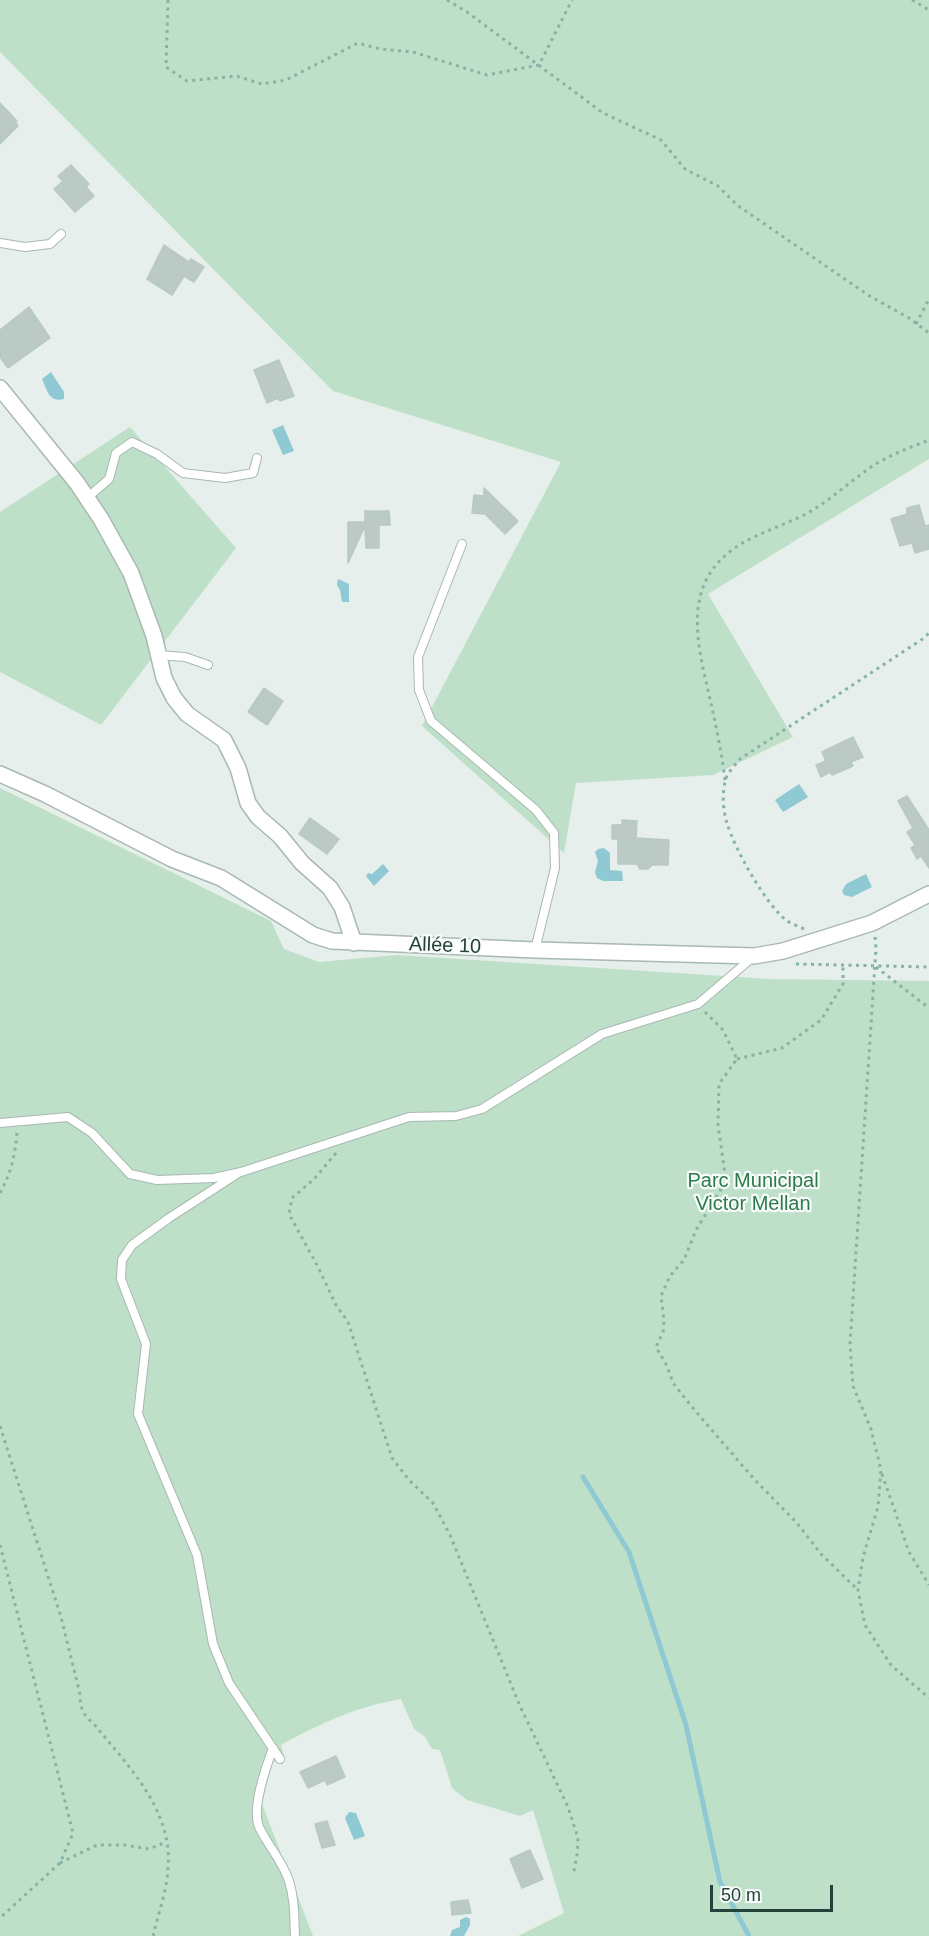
<!DOCTYPE html>
<meta charset="utf-8">
<style>
body{margin:0}
#map{position:relative;width:929px;height:1936px;overflow:hidden;background:#e6efeb;font-family:Helvetica,sans-serif}
canvas{display:block}
.scale{position:absolute;left:710px;top:1885px;width:123px;height:27px;box-sizing:border-box;border:3px solid #24423a;border-top:0;padding-left:8px;font-size:18px;line-height:21px;white-space:nowrap;color:#24423a;-webkit-text-stroke:4px #f7fbf9;paint-order:stroke}
</style>
<div id="map">
<canvas width="929" height="1936"></canvas>
<div class="scale">50 m</div>
</div>
<script>
const ctx = document.querySelector('canvas').getContext('2d');
ctx.lineJoin = 'round';
function fill(path, color) { ctx.fillStyle = color; ctx.fill(path, 'evenodd'); }
function stroke(path, color, width, dash) { ctx.strokeStyle = color; ctx.lineWidth = width; ctx.lineCap = dash ? 'butt' : 'round'; ctx.setLineDash(dash || []); ctx.stroke(path); }
function drawText(font, color, halo, rows, align = 'center') {
  ctx.font = font + ' Helvetica,sans-serif'; ctx.lineWidth = 4.5; ctx.setLineDash([]); ctx.textBaseline = 'middle'; ctx.strokeStyle = halo; ctx.fillStyle = color; for (const [text, x, y, turn = 0] of rows) {
    ctx.save(); ctx.translate(x, y); ctx.rotate((+turn || 0) * Math.PI / 180); ctx.textAlign = isNaN(turn) ? turn : align; if (halo) ctx.strokeText(text, 0, 0); ctx.fillText(text, 0, 0); ctx.restore();
  }
}
fill(new Path2D(`
 M0,0H929V459L708,594L793,737L713,775L576,783L564,853L422,726L561,462L333,391L0,52Z
 M130,427L236,548L101,725L0,672V512Z
 M0,788L271,921L284,949L319,962L397,955L770,979L929,981V1936H518L564,1913L533,1810L520,1816L467,1800L452,1788L440,1750L432,1749L425,1737L414,1729L401,1699C358,1706 319,1724 281,1745L284,1756L272,1763L262,1804L313,1936H0Z`), '#bfe0c8');
fill(new Path2D(`
 M51,372L64,392V399C49,403 47,390 42,379Z
 M283,425L294,451L283,455L272,430Z
 M338,579L349,584V602H342L340,590L337,585Z
 M799,784L808,797L783,812L775,800Z
 M604,848L610,853V870L622,871L623,881H603L597,878L595,872L598,861L595,852L598,849Z
 M383,864L389,871L374,886L366,876L368,873L372,874Z
 M866,874L872,887L852,897L844,895L842,891L846,884Z
 M349,1812L356,1813L365,1836L354,1840L345,1818Z
 M466,1917L470,1919V1925L464,1936H450L452,1930L460,1927V1920Z`), '#8ec9d4');
stroke(new Path2D(`
 M583,1477L629,1552L686,1725L720,1882L749,1936`), '#8ec9d4', 5);
const building = new Path2D(`
 M0,103L17,121L15,122L18,126L0,144Z
 M71,165L89,184L86,187L94,196L75,212L54,189L63,181L58,176Z
 M164,245L189,262L191,259L204,267L194,282L184,276L172,295L147,279Z
 M29,307L50,338L8,368L0,357V330Z
 M279,360L294,396L280,401L278,398L267,403L254,370Z
 M484,488L518,521L505,534L485,514L472,513L474,495L484,496Z
 M919,505L925,526L929,525V549L915,553L912,543L900,546L891,519L907,514V508Z
 M365,511H389L390,525H379V548H366L365,526L348,563V522H365Z
 M264,688L283,701L267,725L248,712Z
 M853,737L863,757L851,762L853,766L832,775L830,772L821,777L816,765L826,761L822,752Z
 M907,796L929,830V868L921,856L917,859L911,848L915,845L907,832L913,828L898,801Z
 M310,818L339,839L327,854L299,834Z
 M622,820L637,821L636,838L669,840L668,865H652L648,869H640L637,864H618V839H612V825H622Z
 M336,1756L345,1777L327,1785L325,1780L308,1788L300,1772Z
 M327,1821L335,1845L322,1848L315,1824Z
 M530,1850L543,1879L522,1888L510,1859Z
 M468,1900L471,1913L452,1915L451,1902Z`);
fill(building, '#bbcac4');
stroke(building, '#b8c9c2', 1.5);
const service = new Path2D(`
 M0,243L25,247L50,244L61,234
 M87,498L109,479L116,453L132,442L157,454L183,473L225,478L253,473L257,458
 M462,544L418,657L419,690L431,721L536,810L554,833L555,868L535,950
 M158,655L185,657L208,665
 M0,1123L68,1117L92,1133L130,1174L157,1180L214,1178L241,1172L409,1117L456,1116L482,1109L602,1034L698,1004L753,957
 M237,1174L169,1218L132,1245L122,1260L121,1279L146,1344L138,1414L197,1555L213,1644L229,1683L280,1759
 M273,1748C266,1767 250,1811 260,1829C269,1847 283,1862 289,1881C295,1900 294,1917 295,1936`);
const minor = new Path2D(`
 M0,388L77,483L101,519L131,573L154,636L164,678L174,698L187,714L224,740L238,768L248,803L258,817L280,836L302,863L330,888L342,907L354,943
 M0,774L45,794L172,859L221,878L313,935L332,941L535,950L754,956L783,951L872,923L929,894`);
stroke(service, '#a8b8b2', 10);
stroke(minor, '#a8b8b2', 18);
stroke(new Path2D(`
 M168,0L166,67L187,81L236,76L262,84L286,80L358,43L380,49L413,52L487,75L539,65L572,0
 M447,0L467,12L603,113L661,140L685,169L718,186L737,205L868,295L909,318L929,333
 M912,0L929,10
 M916,324L929,299
 M725,780C722,755 717,731 712,708C701,656 679,594 727,554C753,532 788,526 816,508C835,496 852,480 871,467C889,455 909,448 929,440
 M804,929C798,926 792,924 787,921C766,905 734,848 727,823C723,811 722,794 725,782C726,774 735,765 740,759L924,638L929,633
 M875,937L876,948L850,1344L853,1386L871,1429L881,1470L878,1507L863,1557L858,1590L865,1625L891,1665L929,1698
 M796,964L929,967
 M876,967L929,1008
 M705,1012L723,1030L737,1059L719,1084L718,1125L726,1181L696,1230L684,1260L670,1276L661,1296L664,1320L663,1332L656,1347L667,1366L673,1383L692,1407L754,1479L797,1523L821,1554L857,1589
 M737,1059L782,1048L821,1020L843,984V966
 M336,1153L314,1179L292,1198L289,1214L318,1267L336,1305L348,1322L392,1458L409,1480L433,1503L450,1535L520,1706L568,1807L578,1838L577,1855L574,1871
 M0,1193C11,1173 15,1156 17,1133
 M0,1426L61,1617L80,1694C80,1708 83,1715 94,1724C128,1766 173,1810 168,1868C167,1891 158,1914 153,1936
 M882,1474L909,1552L929,1585
 M0,1545L73,1833L60,1863L0,1918
 M60,1863L97,1845H125L149,1849L166,1842`), '#86b3a5', 3, [3, 4.5]);
stroke(service, '#fff', 8);
stroke(minor, '#fff', 15);
drawText('20px', '#24423a', '#f7fbf9', [
 ["Allée 10",445,946,2]
]);
drawText('20px', '#2d7a4b', '#f7fbf9', [
 ["Parc Municipal",753,1181],
 ["Victor Mellan",753,1204]
]);
</script>
